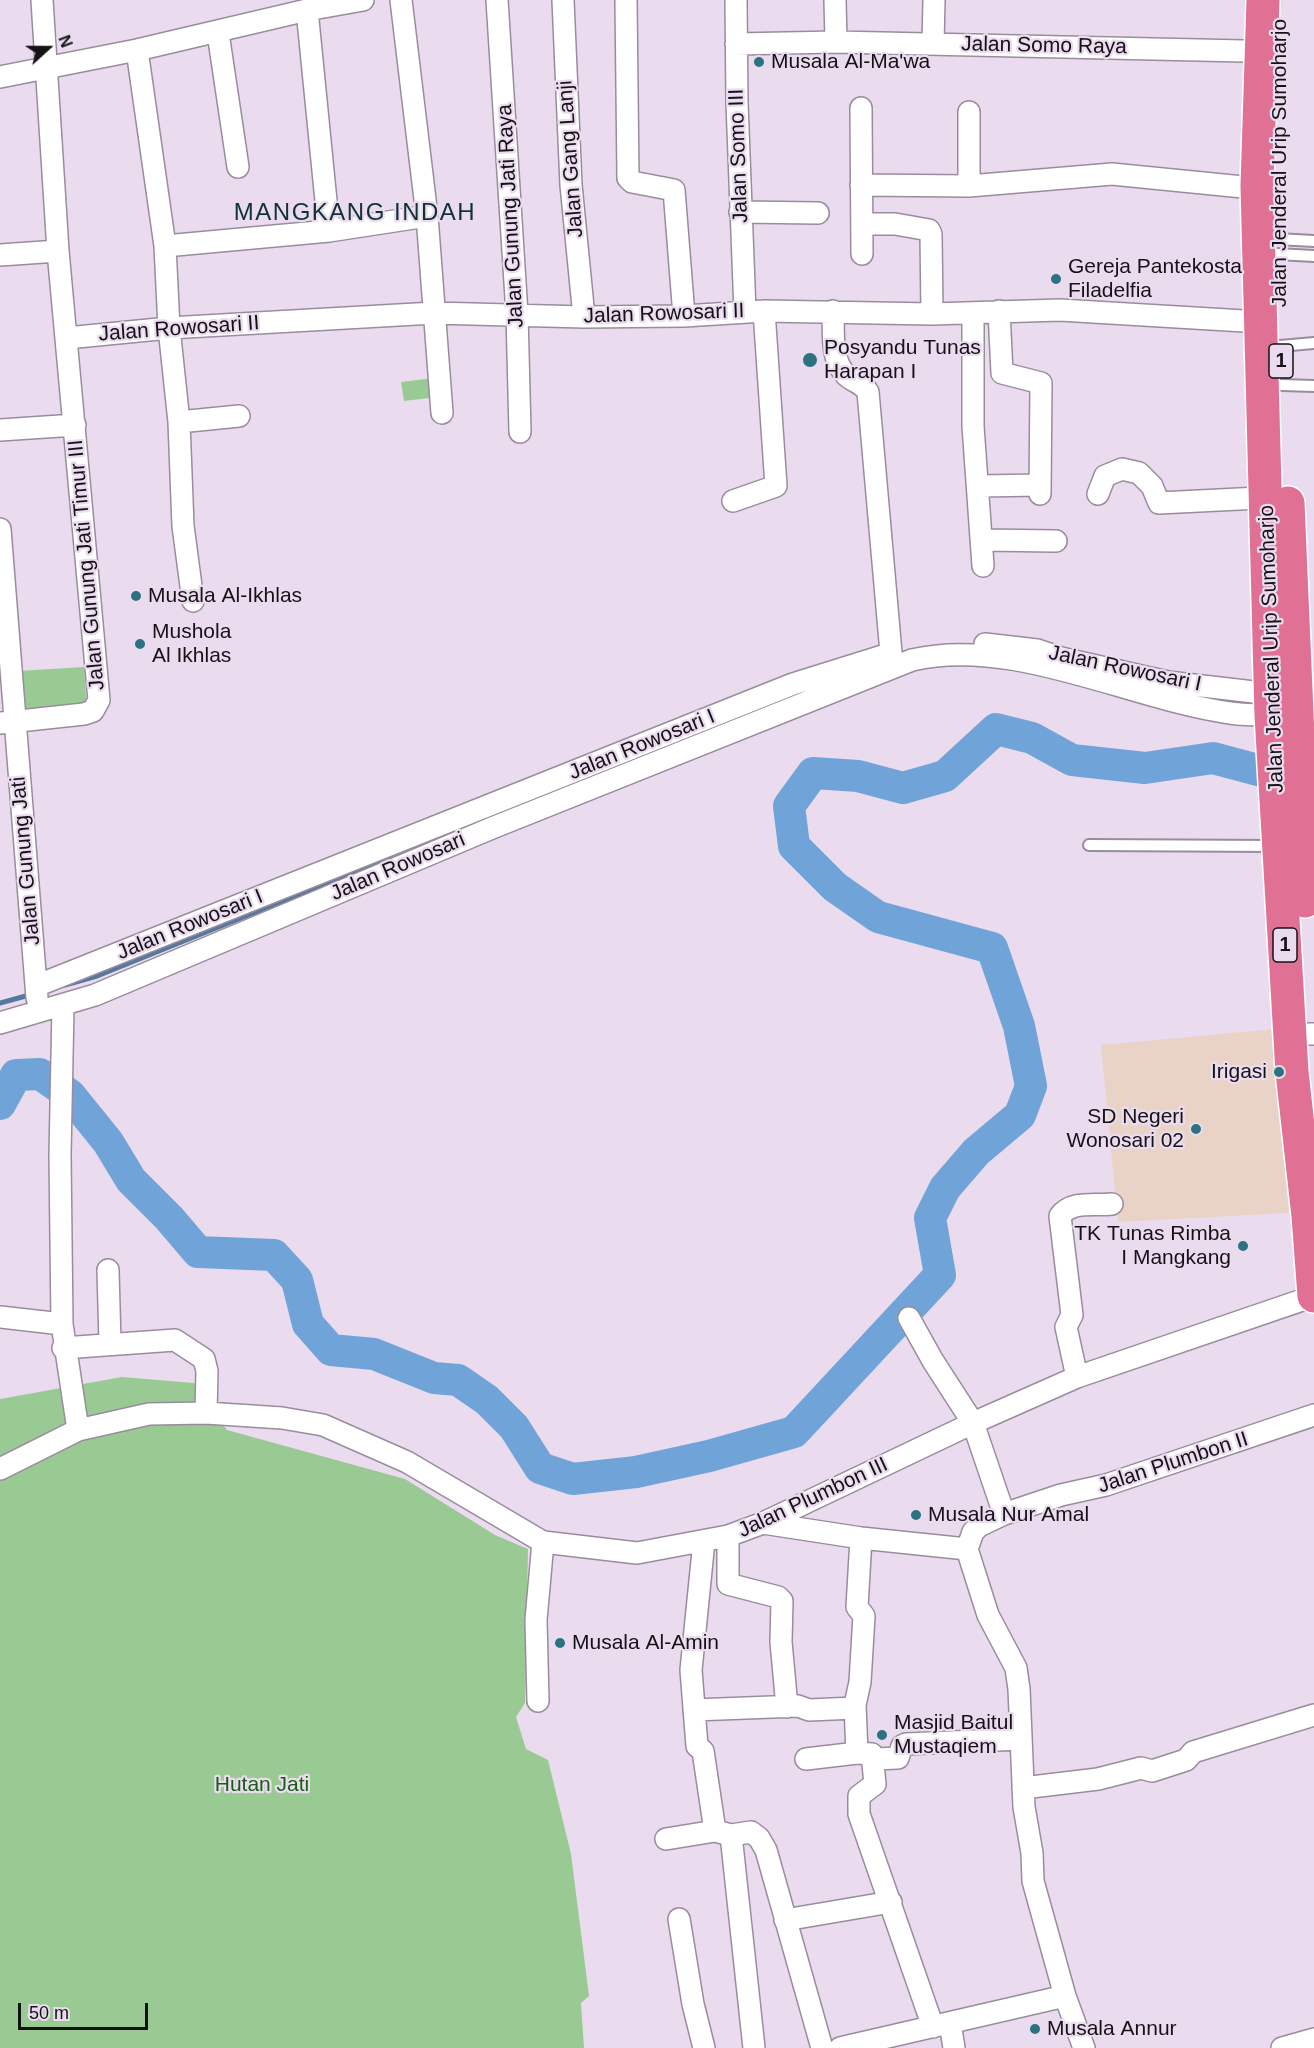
<!DOCTYPE html>
<style>
body{margin:0}
#map{position:relative;width:1314px;height:2048px;overflow:hidden;background:#eadcee;font-family:Arial,sans-serif}
canvas{display:block}
.north{position:absolute;left:18px;top:18px;width:60px;height:60px;-webkit-text-stroke:4px #eadcee;paint-order:stroke;rotate:69deg;font-size:16px;font-weight:700;line-height:24px;text-align:center;color:#161117}
.north::after{content:'';display:block;margin:auto;width:21px;height:27px;background:#161117;clip-path:polygon(50% 0,100% 100%,50% 72%,0 100%)}
.scale{position:absolute;left:18px;top:2003px;width:130px;height:27px;box-sizing:border-box;border:3px solid #161117;border-top:0;padding-left:8px;font-size:18px;line-height:21px;white-space:nowrap;color:#161117;-webkit-text-stroke:4px #eadcee;paint-order:stroke}
</style>
<div id="map">
<canvas width="1314" height="2048"></canvas>
<div class="north">N</div>
<div class="scale">50 m</div>
</div>
<script>
const ctx = document.querySelector('canvas').getContext('2d');
ctx.lineJoin = 'round';
function fill(path, color) { ctx.fillStyle = color; ctx.fill(path, 'evenodd'); }
function stroke(path, color, width, dash) { ctx.strokeStyle = color; ctx.lineWidth = width; ctx.lineCap = dash ? 'butt' : 'round'; ctx.setLineDash(dash || []); ctx.stroke(path); }
function drawText(font, color, halo, rows, align = 'center') {
  ctx.font = font + ' Arial,sans-serif'; ctx.lineWidth = 4.5; ctx.setLineDash([]); ctx.textBaseline = 'middle'; ctx.strokeStyle = halo; ctx.fillStyle = color; for (const [text, x, y, turn = 0] of rows) {
    ctx.save(); ctx.translate(x, y); ctx.rotate((+turn || 0) * Math.PI / 180); ctx.textAlign = isNaN(turn) ? turn : align; if (halo) ctx.strokeText(text, 0, 0); ctx.fillText(text, 0, 0); ctx.restore();
  }
}
fill(new Path2D(`
 M1275,1029L1289,1213L1118,1222L1101,1045Z`), '#e9d3c7');
fill(new Path2D(`
 M434,378L437,397L404,401L401,382Z
 M84,667L87,711L20,715L18,671Z
 M122,1377L194,1383L227,1430L405,1479L495,1535L528,1549L525,1703L516,1717L526,1749L548,1760L571,1854L589,1996L581,2003L584,2048H0V1399Z`), '#99ca94');
stroke(new Path2D(`
 M1210,697L1242,705
 M509,810L586,778
 M65,985L97,976L489,818
 M0,1003L33,994`), '#55789f', 5);
stroke(new Path2D(`
 M0,1104L16,1075L40,1074L70,1095L108,1142L131,1180L169,1218L198,1252L274,1255L297,1280L308,1324L331,1350L374,1354L434,1378L458,1380L487,1400L514,1427L540,1468L573,1479L636,1472L709,1456L794,1432L940,1275L930,1218L945,1188L976,1152L1020,1115L1031,1086L1019,1026L992,948L878,917L835,887L794,846L789,806L813,773L858,776L903,788L945,776L996,729L1032,738L1072,760L1145,768L1213,758L1299,781`), '#70a4d9', 32);
const service = new Path2D(`
 M1277,239L1314,241
 M1277,254L1314,256
 M1280,346L1314,343
 M1282,385L1314,386
 M1089,845L1276,846`);
const minor = new Path2D(`
 M401,0L427,216L442,413
 M497,0L517,314L520,432
 M563,0L571,185L584,317
 M626,0L628,178L632,182L674,190L684,316
 M736,0L737,103L745,312
 M835,0L836,42
 M307,10L329,231
 M218,33L238,167
 M736,44L836,42L1244,51
 M933,44L934,0
 M137,50L165,246L169,328L179,422L183,526L193,601
 M0,77L137,50L307,10L363,0
 M861,108L862,254
 M861,185L969,186L1112,174L1243,187
 M969,186V112
 M740,212L818,213
 M862,224H895L929,230L931,234L932,314
 M165,246L329,231L427,216
 M0,255L58,251
 M833,311C834,332 830,359 846,375C853,382 863,383 868,392L891,653
 M999,311L1002,373L1041,383L1040,494
 M973,313V426L983,566
 M67,338L169,328L434,313L584,317L684,316L764,311L932,314L1060,310L1261,322
 M179,422L239,416
 M0,430L75,425
 M979,486L1040,485
 M1098,494L1105,476L1122,469L1139,473L1152,486L1159,503L1259,498
 M733,501L776,486L764,311
 M0,529L37,998
 M982,540L1056,541
 M985,644L1037,650L1061,658L1168,682L1271,694
 M0,723L84,714L93,711L99,700L58,251L42,0
 M36,986L793,684L889,654
 M63,1007L60,1155L62,1324L78,1430
 M0,1023L95,995L492,828L912,660C1013,636 1130,699 1230,713C1243,715 1258,715 1271,715
 M1309,1034H1314
 M108,1270L110,1343
 M0,1317L62,1324
 M909,1318L933,1361L973,1423L1004,1514
 M63,1348L175,1340L204,1359L207,1371L206,1413
 M1077,1377L1066,1327L1072,1315L1060,1216C1072,1200 1094,1206 1112,1204
 M0,1469L78,1430L149,1414L206,1413L282,1418L323,1425L407,1462L543,1542L637,1553L728,1536L763,1523L973,1423L1077,1377L1314,1296
 M763,1523L861,1538L967,1549
 M728,1536V1584L778,1597L782,1601L781,1642L787,1707
 M861,1538L857,1607L864,1616L860,1682L855,1705L857,1753L872,1754L875,1784L859,1796V1814L933,2027
 M704,1541L691,1670L697,1746L703,1751L715,1831
 M967,1549L988,1615L1016,1668L1019,1689L1024,1807L1032,1853L1033,1881L1065,1996L1084,2048
 M967,1549L973,1532L979,1526L1004,1514L1061,1495L1106,1485L1314,1415
 M538,1701L536,1620L543,1542
 M694,1710L798,1706L809,1710L855,1708
 M806,1759L857,1753
 M874,1759L898,1758L902,1746L906,1744L1021,1739
 M1023,1788L1098,1779L1141,1768L1152,1771L1186,1760L1193,1752L1314,1715
 M666,1839L715,1831L727,1834
 M679,1919L693,2004L704,2048
 M785,1920L891,1902
 M950,2023L954,2048
 M754,2048L731,1835L751,1832L759,1838L766,1850L822,2048
 M840,2048L1065,1996
 M1282,2048L1314,2039`);
const trunk = new Path2D(`
 M1263,0L1257,186L1271,715L1292,1072L1308,1216L1314,1296
 M1288,503L1305,901`);
stroke(service, '#998c9d', 14);
stroke(minor, '#998c9d', 24);
stroke(trunk, '#fff', 36);
stroke(service, '#fff', 10);
stroke(minor, '#fff', 21);
stroke(trunk, '#e07094', 33);
for (const [x, y, r, color] of [
 [759,62,6,"#2c7280"],
 [1056,279,6,"#2c7280"],
 [810,360,8,"#2c7280"],
 [136,596,6,"#2c7280"],
 [140,644,6,"#2c7280"],
 [1279,1072,6,"#2c7280"],
 [1196,1129,6,"#2c7280"],
 [1243,1246,6,"#2c7280"],
 [916,1515,6,"#2c7280"],
 [560,1643,6,"#2c7280"],
 [882,1735,6,"#2c7280"],
 [1035,2029,6,"#2c7280"]
]) { const dot = new Path2D(); dot.arc(x, y, r, 0, 2 * Math.PI); ctx.fillStyle = color; ctx.fill(dot); stroke(dot, '#eadcee', 2); }
for (const [x, y, w] of [
 [1281,361,24],
 [1285,945,24]
]) { const box = new Path2D(); box.roundRect(x - w / 2, y - 17, w, 34, 4.5); ctx.fillStyle = '#eadcee'; ctx.fill(box); stroke(box, '#161117', 1.5); }
drawText('bold 20px', '#161117', null, [
 ["1",1281,361],
 ["1",1285,945]
]);
drawText('21px', '#161117', '#eadcee', [
 ["Jalan Somo Raya",1044,46,1],
 ["Jalan Somo III",739,156,-92],
 ["Jalan Gang Lanji",571,159,-94],
 ["Jalan Jenderal Urip Sumoharjo",1280,163,-90],
 ["Jalan Gunung Jati Raya",511,216,-93],
 ["Jalan Rowosari II",664,314,-2],
 ["Jalan Rowosari II",179,329,-4],
 ["Jalan Gunung Jati Timur III",87,565,-95],
 ["Jalan Jenderal Urip Sumoharjo",1272,649,-92],
 ["Jalan Rowosari I",1125,669,12],
 ["Jalan Rowosari I",642,745,-22],
 ["Jalan Gunung Jati",26,861,-95],
 ["Jalan Rowosari",398,867,-23],
 ["Jalan Rowosari I",190,925,-22],
 ["Jalan Plumbon II",1173,1463,-18],
 ["Jalan Plumbon III",813,1498,-25]
]);
drawText('21px', '#161117', '#eadcee', [
 ["Musala Al-Ma'wa",771,62],
 ["Gereja Pantekosta",1068,267],
 ["Filadelfia",1068,291],
 ["Posyandu Tunas",824,348],
 ["Harapan I",824,372],
 ["Musala Al-Ikhlas",148,596],
 ["Mushola",152,632],
 ["Al Ikhlas",152,656],
 ["Irigasi",1267,1072,"right"],
 ["SD Negeri",1184,1117,"right"],
 ["Wonosari 02",1184,1141,"right"],
 ["TK Tunas Rimba",1231,1234,"right"],
 ["I Mangkang",1231,1258,"right"],
 ["Musala Nur Amal",928,1515],
 ["Musala Al-Amin",572,1643],
 ["Masjid Baitul",894,1723],
 ["Mustaqiem",894,1747],
 ["Musala Annur",1047,2029]
], 'left');
drawText('21px', '#175d14', '#eadcee', [
 ["Hutan Jati",262,1785]
]);
ctx.letterSpacing = '1.5px';
drawText('24px', '#103138', '#eadcee', [
 ["MANGKANG INDAH",355,213]
]);
ctx.letterSpacing = '0px';
</script>
